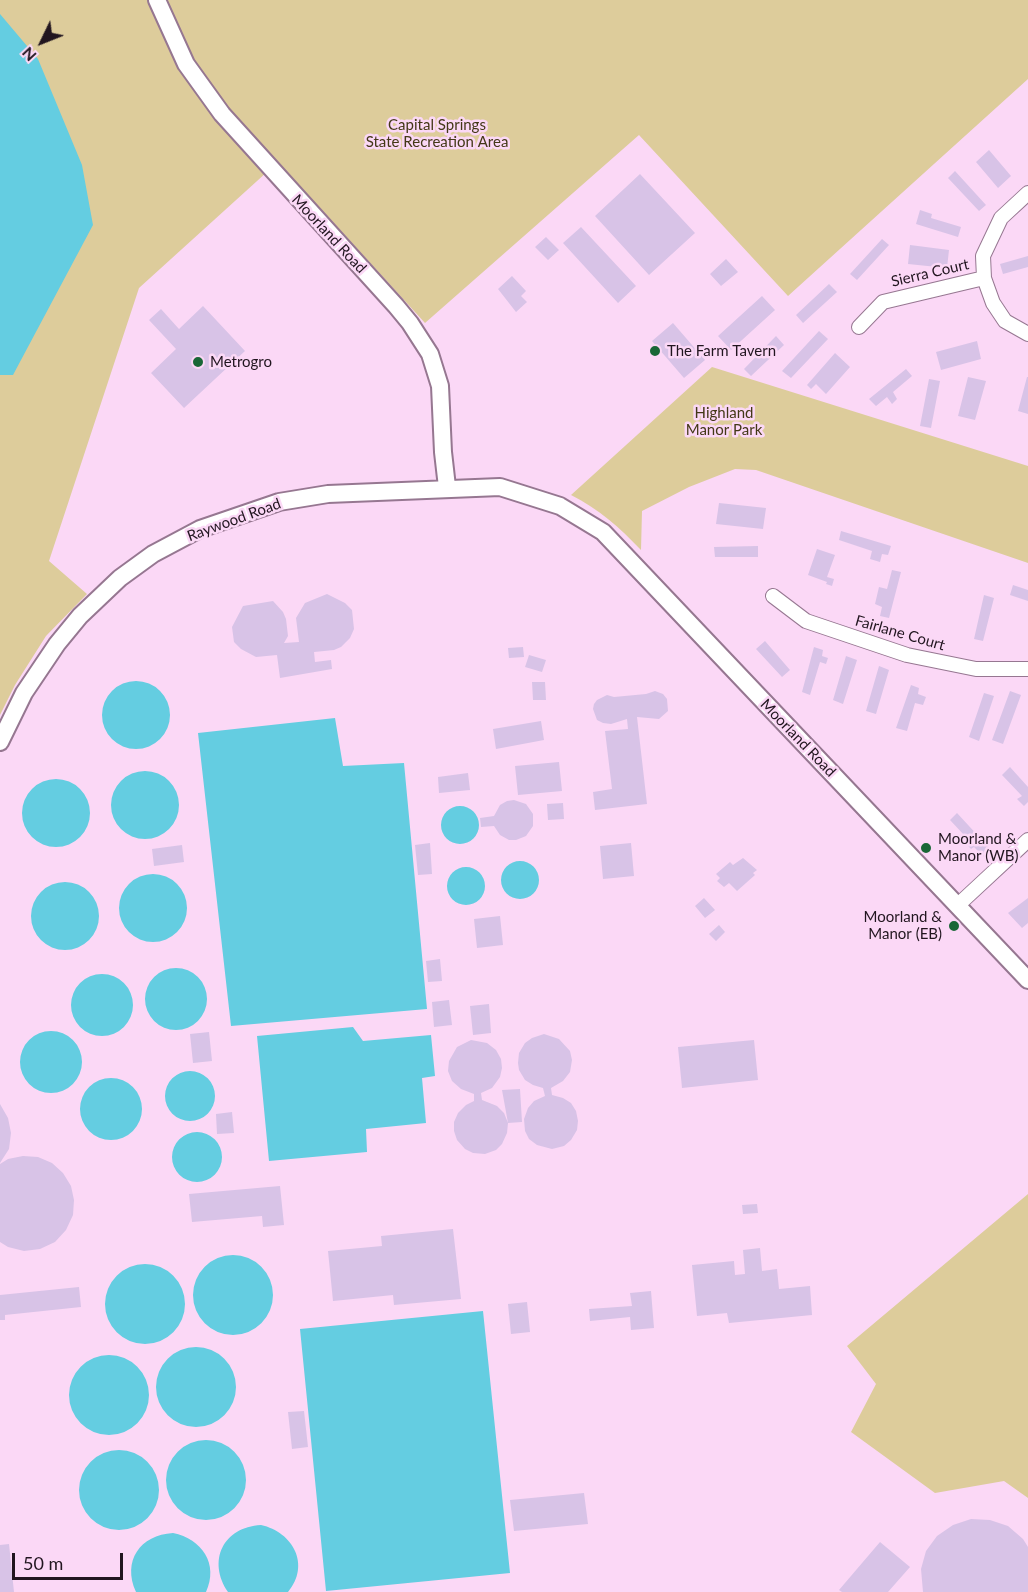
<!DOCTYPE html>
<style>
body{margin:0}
#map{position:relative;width:1028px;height:1592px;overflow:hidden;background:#fbd8f6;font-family:Lato,sans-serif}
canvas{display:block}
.north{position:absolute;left:12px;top:12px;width:60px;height:60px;-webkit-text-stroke:4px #fbd8f6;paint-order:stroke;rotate:227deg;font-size:16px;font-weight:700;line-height:24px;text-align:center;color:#21151f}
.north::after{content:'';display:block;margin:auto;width:21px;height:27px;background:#21151f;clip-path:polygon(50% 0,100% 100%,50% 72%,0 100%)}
.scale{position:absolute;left:12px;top:1553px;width:111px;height:27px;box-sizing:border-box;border:3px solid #21151f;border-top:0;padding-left:8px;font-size:18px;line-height:21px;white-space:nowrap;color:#21151f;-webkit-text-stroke:4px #fbd8f6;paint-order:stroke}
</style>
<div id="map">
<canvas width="1028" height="1592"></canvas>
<div class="north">N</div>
<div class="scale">50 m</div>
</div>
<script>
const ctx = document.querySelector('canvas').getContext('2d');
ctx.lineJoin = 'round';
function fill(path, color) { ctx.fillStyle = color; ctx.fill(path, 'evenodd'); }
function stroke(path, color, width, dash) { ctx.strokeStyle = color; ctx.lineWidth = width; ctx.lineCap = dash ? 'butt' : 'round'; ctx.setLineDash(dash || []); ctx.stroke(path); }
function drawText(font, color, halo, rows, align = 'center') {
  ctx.font = font + ' Lato,sans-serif'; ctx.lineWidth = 5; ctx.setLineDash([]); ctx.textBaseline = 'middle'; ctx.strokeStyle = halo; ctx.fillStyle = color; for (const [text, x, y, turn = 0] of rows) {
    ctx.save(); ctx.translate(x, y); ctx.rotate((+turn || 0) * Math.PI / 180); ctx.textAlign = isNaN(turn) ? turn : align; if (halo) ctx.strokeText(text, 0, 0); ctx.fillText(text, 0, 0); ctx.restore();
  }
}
fill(new Path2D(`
 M0,0H1028V79L788,296L639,135L425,323L278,162L139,288L49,561L87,594L46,636L15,685L0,715Z
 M712,367L1028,466V563L756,470L735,469L689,487L642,511L641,550C620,528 599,509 571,495Z
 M1028,1194V1498L1004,1481L935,1493L851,1432L876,1384L847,1346Z`), '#ddcc9b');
fill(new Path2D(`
 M0,14L38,59L82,165L93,225L13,375H0Z
 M102 715a34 34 0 1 1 68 0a34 34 0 1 1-68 0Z
 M335,718L343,766L404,763L427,1009L231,1026L198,733Z
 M111 805a34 34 0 1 1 68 0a34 34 0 1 1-68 0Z
 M22 813a34 34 0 1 1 68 0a34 34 0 1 1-68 0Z
 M441 825a19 19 0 1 1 38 0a19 19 0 1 1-38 0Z
 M501 880a19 19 0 1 1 38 0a19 19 0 1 1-38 0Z
 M447 886a19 19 0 1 1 38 0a19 19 0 1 1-38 0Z
 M119 908a34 34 0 1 1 68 0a34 34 0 1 1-68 0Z
 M31 916a34 34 0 1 1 68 0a34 34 0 1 1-68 0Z
 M145 999a31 31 0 1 1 62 0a31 31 0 1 1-62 0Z
 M71 1005a31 31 0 1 1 62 0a31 31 0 1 1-62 0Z
 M353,1027L363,1041L431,1035L435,1076L422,1078L426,1123L366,1129L367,1152L269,1161L257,1036Z
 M20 1062a31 31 0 1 1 62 0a31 31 0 1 1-62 0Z
 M165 1096a25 25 0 1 1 50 0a25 25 0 1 1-50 0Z
 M80 1109a31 31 0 1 1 62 0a31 31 0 1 1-62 0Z
 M172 1157a25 25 0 1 1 50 0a25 25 0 1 1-50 0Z
 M193 1295a40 40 0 1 1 80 0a40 40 0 1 1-80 0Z
 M105 1304a40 40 0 1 1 80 0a40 40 0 1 1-80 0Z
 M483,1311L510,1573L326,1591L300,1329Z
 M156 1387a40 40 0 1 1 80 0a40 40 0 1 1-80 0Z
 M69 1395a40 40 0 1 1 80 0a40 40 0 1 1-80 0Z
 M166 1480a40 40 0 1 1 80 0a40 40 0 1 1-80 0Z
 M79 1490a40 40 0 1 1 80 0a40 40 0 1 1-80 0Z
 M261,1525C293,1532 311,1565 288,1592H228C207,1561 223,1527 261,1525Z
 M173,1533C202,1539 219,1564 206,1592H136C122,1561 140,1535 173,1533Z`), '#64cde1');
fill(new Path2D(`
 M989,150L1011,176L998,188L976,162Z
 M955,171L986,205L979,211L948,178Z
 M640,174L695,233L649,275L595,216Z
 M920,210L932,214L931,218L961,227L958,237L916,224Z
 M581,227L636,286L618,303L563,243Z
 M546,237L559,250L548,260L535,247Z
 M882,239L889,245L857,280L850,274Z
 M910,245L949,250L947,268L908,264Z
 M1028,256V267L1003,274L1000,264Z
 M726,259L738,272L721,286L710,274Z
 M512,276L526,291L521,296L527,302L516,312L498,289Z
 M829,284L837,292L803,323L796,315Z
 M762,296L775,310L731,350L718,336Z
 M203,306L245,351L184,408L151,373L176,349L149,320L161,309L179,329Z
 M673,323L705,360L684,378L652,341Z
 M819,331L828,339L791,378L782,371Z
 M776,336L784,345L751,376L744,369Z
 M977,341L981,359L941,370L936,352Z
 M835,353L850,367L826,394L816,384L811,389L807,385Z
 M906,369L912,376L893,392L897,399L892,404L887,397L876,406L869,399Z
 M968,377L986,381L975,420L958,416Z
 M1027,377H1028V414L1018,411Z
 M929,379L940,381L931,428L920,426Z
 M719,503L766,508L763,529L716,524Z
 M841,531L891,546L888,555L882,554L880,562L870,559L872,551L839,540Z
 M758,546V557H715L714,547Z
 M817,549L835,555L827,577L834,579L832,586L826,584L827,582L808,575Z
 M892,570L901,572L889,618L880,616L882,607L875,604L879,587L887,589Z
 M1013,585L1028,590V601L1010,595Z
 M327,594L345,603L352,610L354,629L350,638L341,647L334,650L314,652L315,662L331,660L332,669L280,678L277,655L256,657L241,649L234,642L232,627L243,606L273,601L283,612L286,619L288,636L284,643L299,642L296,618L305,603Z
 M984,595L994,598L983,641L974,639Z
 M765,641L790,670L782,677L756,649Z
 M523,647L524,657L509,658L508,648Z
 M814,647L823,650L822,656L828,658L826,664L820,662L810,695L802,692Z
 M529,655L546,660L542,672L525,667Z
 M846,656L857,660L843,704L833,700Z
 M879,666L889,670L876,714L866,711Z
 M532,682H545L546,700H533Z
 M911,685L919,688L918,694L926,697L923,705L915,703L907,731L896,728Z
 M655,691L663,694L667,699L668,711L659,719L637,717L647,804L595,810L593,792L612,789L605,731L628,729L627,719L611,724L603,723L597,720L593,709L594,704L597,700L607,695L614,697L646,694Z
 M1010,691L1021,695L1003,744L992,740Z
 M984,693L994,696L979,741L969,737Z
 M541,721L544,740L496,749L493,729Z
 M559,762L562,791L518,795L515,766Z
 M1010,767L1028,787V802L1024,806L1017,799L1022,796L1002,775Z
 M468,773L470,790L439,793L438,777Z
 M514,800L526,804L533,814V826L526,836L516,840H509L500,835L494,826L481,827L480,818L494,816L500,805L507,801Z
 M563,803L564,819L548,820L547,804Z
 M957,813L993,852L985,858L974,847L971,849L961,838L964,835L950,820Z
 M430,843L432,874L418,875L415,845Z
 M631,843L634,876L603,879L600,846Z
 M182,845L184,862L154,866L152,849Z
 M743,858L757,870L753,873L755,875L737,891L729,883L724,887L717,881L720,878L716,874L730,862L733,865Z
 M704,898L715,910L705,918L695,906Z
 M1028,898V923L1022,928L1008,913Z
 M500,916L503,945L477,948L474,919Z
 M719,925L725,932L716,941L709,934Z
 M440,959L442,981L428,982L426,961Z
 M449,1000L452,1025L434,1027L432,1002Z
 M489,1004L491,1033L473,1035L470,1006Z
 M209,1032L212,1061L193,1063L190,1034Z
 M544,1034L559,1039L570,1051L572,1060L570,1072L563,1081L551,1088L552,1095L563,1098L571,1103L576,1111L578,1121L577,1130L571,1140L564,1146L552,1149L537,1145L529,1139L525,1131L524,1119L528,1108L534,1101L545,1096L543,1088L533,1085L525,1080L519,1070L518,1063L519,1053L525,1043L532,1038Z
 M471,1040L487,1043L496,1050L501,1059L502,1068L500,1077L492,1088L481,1093L482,1100L497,1106L504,1113L508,1123L502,1090L520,1089L522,1122L508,1123L507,1133L502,1144L496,1150L485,1154L473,1153L465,1149L457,1140L454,1131V1122L458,1113L466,1105L474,1101V1094L461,1089L452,1081L448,1071L449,1061L457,1047Z
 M754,1040L758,1080L682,1088L678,1047Z
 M0,1104L8,1118L11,1133L9,1149L0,1163Z
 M232,1112L234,1133L217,1134L216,1114Z
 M23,1156L38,1157L52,1163L63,1173L71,1186L74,1200L73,1215L66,1230L55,1242L40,1249L24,1251L8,1247L0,1242V1164L8,1159Z
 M280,1186L284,1225L263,1227L262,1216L192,1222L189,1194Z
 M757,1204L758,1213L743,1214L742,1205Z
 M453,1229L461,1299L394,1305L393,1295L333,1301L328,1251L382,1246L381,1236Z
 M760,1248L762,1271L777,1269L779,1289L810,1286L812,1315L729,1323L727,1313L697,1316L692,1265L734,1261L735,1275L745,1274L743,1250Z
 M79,1287L81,1307L5,1315V1320H0V1295Z
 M651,1291L654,1328L631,1330L630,1317L590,1321L589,1309L632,1306L630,1293Z
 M527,1302L530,1332L511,1334L508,1304Z
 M304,1411L308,1447L292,1449L288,1412Z
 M584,1493L588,1524L514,1531L510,1500Z
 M971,1519L990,1520L1008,1526L1023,1539L1028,1547V1592H923L921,1569L926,1551L937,1536L953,1525Z
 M880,1542L910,1567L888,1592H842L839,1590Z
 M9,1544L14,1592H0V1545Z`), '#d8c3e7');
const minor = new Path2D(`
 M1028,193L1001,218L983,256L984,278L993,303L1005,321L1028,334
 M859,327L883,302L984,278
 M773,596L806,621L907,655L976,669H1028
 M958,905L1028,840`);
const tertiary = new Path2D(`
 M157,0L186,64L222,114L396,306L410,323L430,354L440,386L443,452L447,487
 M0,742L24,693L57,644L80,616L120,578L153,554L200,529L279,502L328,494L500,487L560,506L603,532L1028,980`);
stroke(minor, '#967791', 16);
stroke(tertiary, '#967791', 20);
stroke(minor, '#fff', 14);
stroke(tertiary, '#fff', 16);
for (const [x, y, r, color] of [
 [655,351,6,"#196736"],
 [198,362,6,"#196736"],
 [926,848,6,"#196736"],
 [954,926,6,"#196736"]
]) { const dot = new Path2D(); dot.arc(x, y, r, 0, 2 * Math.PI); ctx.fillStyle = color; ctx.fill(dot); stroke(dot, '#fbd8f6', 2); }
drawText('15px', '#433817', '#fbd8f6', [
 ["Capital Springs",437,125],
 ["State Recreation Area",437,142],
 ["Highland",724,413],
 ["Manor Park",724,430]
]);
drawText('15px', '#21151f', '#fbd8f6', [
 ["Moorland Road",329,234,47],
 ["Sierra Court",930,273,-13],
 ["Raywood Road",234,520,-20],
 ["Fairlane Court",900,633,16],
 ["Moorland Road",798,738,46]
]);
drawText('15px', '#21151f', '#fbd8f6', [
 ["The Farm Tavern",667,351],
 ["Metrogro",210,362],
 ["Moorland &",938,839],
 ["Manor (WB)",938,856],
 ["Moorland &",942,917,"right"],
 ["Manor (EB)",942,934,"right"]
], 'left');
</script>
